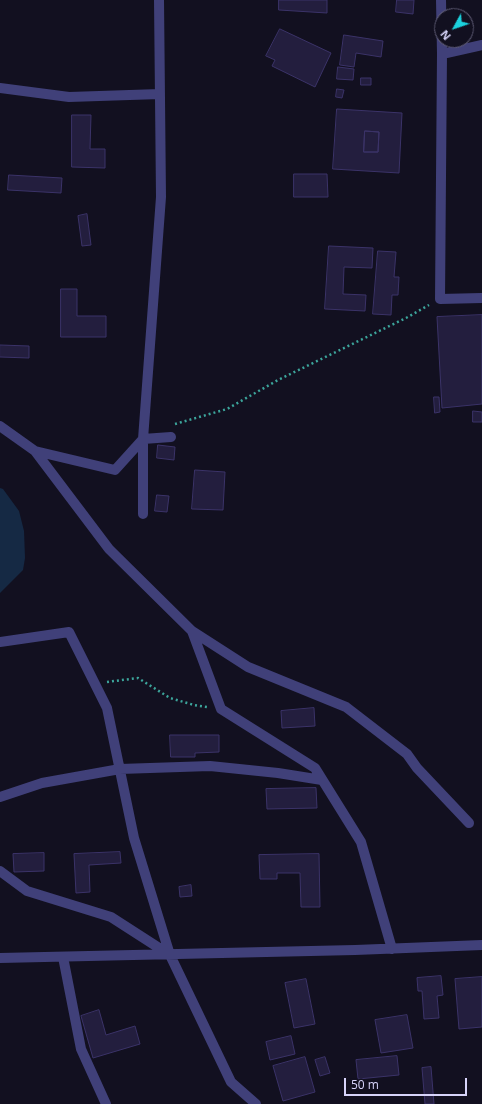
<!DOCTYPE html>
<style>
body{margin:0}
#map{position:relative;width:482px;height:1104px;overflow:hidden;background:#121020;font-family:"Open Sans",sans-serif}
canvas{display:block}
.north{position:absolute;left:434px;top:8px;width:40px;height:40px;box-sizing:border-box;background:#121020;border:1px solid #615e77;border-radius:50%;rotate:230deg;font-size:11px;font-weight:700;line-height:16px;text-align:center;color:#d7d4fa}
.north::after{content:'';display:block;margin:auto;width:14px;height:18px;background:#1bd2de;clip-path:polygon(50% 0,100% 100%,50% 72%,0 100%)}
.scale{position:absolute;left:344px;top:1078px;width:123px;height:18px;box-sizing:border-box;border:2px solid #d7d4fa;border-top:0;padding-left:5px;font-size:12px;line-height:14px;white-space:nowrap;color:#d7d4fa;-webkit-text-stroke:3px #121020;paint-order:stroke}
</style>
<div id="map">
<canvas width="482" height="1104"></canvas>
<div class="north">N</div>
<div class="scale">50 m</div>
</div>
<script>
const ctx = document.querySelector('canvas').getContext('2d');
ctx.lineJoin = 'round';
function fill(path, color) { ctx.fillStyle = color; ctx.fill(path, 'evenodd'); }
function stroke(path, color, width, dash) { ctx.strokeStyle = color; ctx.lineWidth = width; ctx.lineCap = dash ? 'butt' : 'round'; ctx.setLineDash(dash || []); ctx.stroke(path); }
fill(new Path2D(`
 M0,488L3,489L19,511L24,531L25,558L23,570L0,593Z`), '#152944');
const building = new Path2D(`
 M279,0H327V13L279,10Z
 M397,0H414L413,14L396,12Z
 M280,29L331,53L315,87L272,66L275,60L266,56Z
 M344,35L383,41L381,57L356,53L354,67L340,65Z
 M338,67L354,69L353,80L337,79Z
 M361,78H371V85H361Z
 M337,89L344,90L342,98L336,97Z
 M337,109L402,113L399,173L333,169ZM365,131L379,132L378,152H364Z
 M72,115H91L90,149H105V168L72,167Z
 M365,131L379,132L378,152H364Z
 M294,174H327L328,197H294Z
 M9,175L62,178L61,193L8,190Z
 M87,214L91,245L82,246L78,216Z
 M329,246L373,248L372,268L344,267L343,294L366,295L365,311L325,309Z
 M378,251L396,252L394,277H399L398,295H392L391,315L373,314Z
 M61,289H77V316H106V337H61Z
 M482,315V404L442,408L437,317Z
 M0,345L29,346V358L0,357Z
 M434,397H439L440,412L435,413Z
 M473,411L482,412V422H473Z
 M158,445L175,447L174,460L157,458Z
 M195,470L225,472L223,510L192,509Z
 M157,495L169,496L167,512L155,511Z
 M314,708L315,726L282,728L281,711Z
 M170,735H219V752L195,753V757H171Z
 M316,788L317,808L267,809L266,789Z
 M120,852L121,863L89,865L90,892L76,893L74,854Z
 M44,853V871L14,872L13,854Z
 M319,854L320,907H301L300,873H277V879H260L259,855Z
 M191,885L192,896L180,897L179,887Z
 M441,976L443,995L437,996L439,1018L424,1019L422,991H418L417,978Z
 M482,977V1027L459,1029L455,979Z
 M306,979L315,1024L294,1028L285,983Z
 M99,1010L106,1035L135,1026L140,1044L93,1058L81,1016Z
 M407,1015L413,1048L381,1053L375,1020Z
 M291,1036L295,1054L270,1060L266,1042Z
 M397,1056L399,1075L358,1079L356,1060Z
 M305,1057L315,1092L283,1101L273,1066Z
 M325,1057L330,1073L320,1076L315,1060Z
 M431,1067L434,1104H425L422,1068Z`);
fill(building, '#231e3e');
stroke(building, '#3b3368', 1);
stroke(new Path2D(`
 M175,424L227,409L278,380L406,318L429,305
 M107,682L138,678L170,698L194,705L207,707`), '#3ca59b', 2.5, [2, 3]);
stroke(new Path2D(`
 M441,0L442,54L440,299L482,298
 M442,54L482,45
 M0,88L69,97L160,94
 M0,426L35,451L115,470L143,439L171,437
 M35,451L109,549L192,631L221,709L315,768L361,842L392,949
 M143,514V439L161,197L159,0
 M192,631L248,667L346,707L407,754L417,768L469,823
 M0,642L69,632L107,708L134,838L170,955L231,1082L256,1104
 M0,797L42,783L120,769L210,766L278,773L322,780
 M0,871L27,891L111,917L170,955
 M63,957L81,1049L106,1104
 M0,958L355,950L482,945`), '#404079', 10);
</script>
